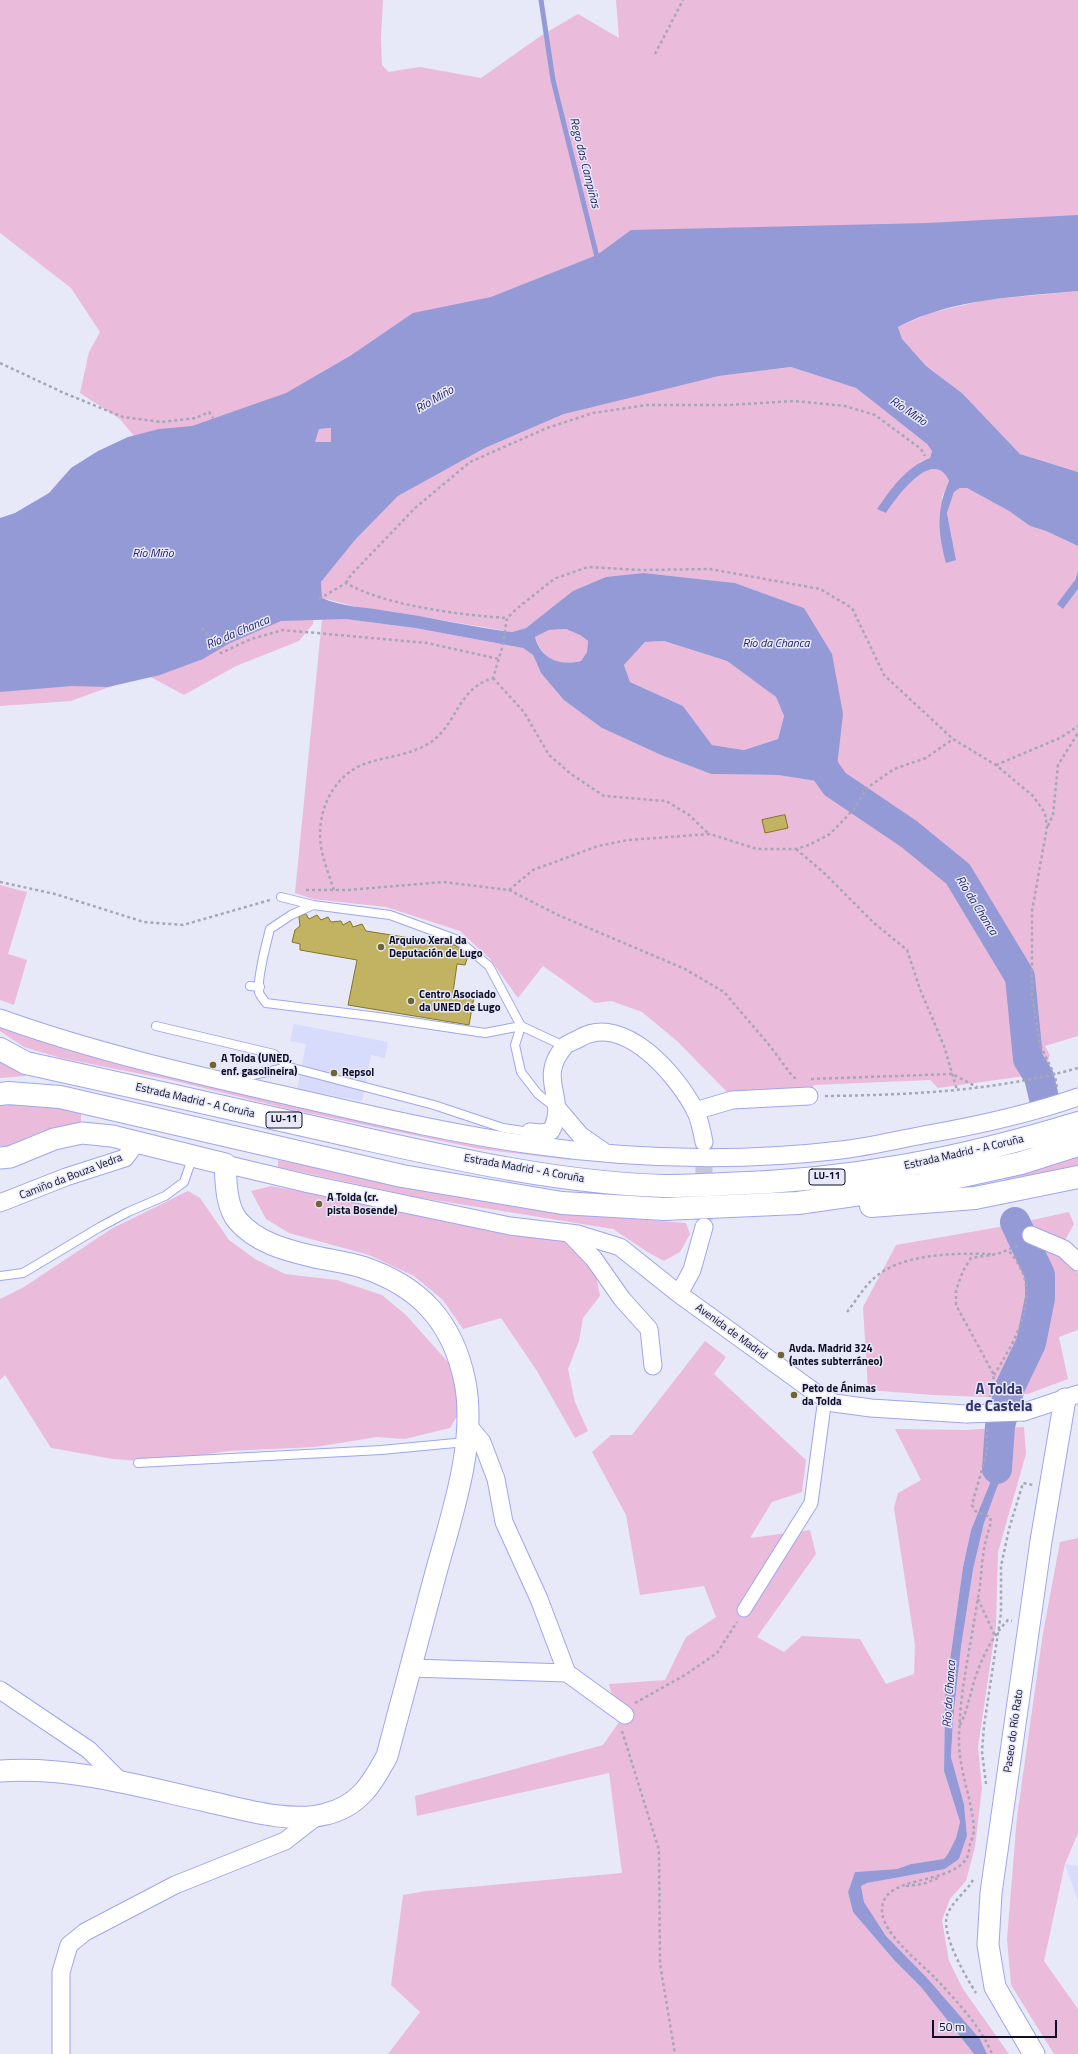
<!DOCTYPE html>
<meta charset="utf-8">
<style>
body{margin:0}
#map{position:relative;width:1078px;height:2054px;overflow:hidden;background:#e7e9f8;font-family:"Titillium Web",sans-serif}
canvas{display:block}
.scale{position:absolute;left:932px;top:2020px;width:125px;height:18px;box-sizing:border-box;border:2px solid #0d0e27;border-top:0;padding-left:5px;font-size:12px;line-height:14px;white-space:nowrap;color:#0d0e27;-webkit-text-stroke:3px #e7e9f8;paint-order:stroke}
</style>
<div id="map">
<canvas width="1078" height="2054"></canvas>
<div class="scale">50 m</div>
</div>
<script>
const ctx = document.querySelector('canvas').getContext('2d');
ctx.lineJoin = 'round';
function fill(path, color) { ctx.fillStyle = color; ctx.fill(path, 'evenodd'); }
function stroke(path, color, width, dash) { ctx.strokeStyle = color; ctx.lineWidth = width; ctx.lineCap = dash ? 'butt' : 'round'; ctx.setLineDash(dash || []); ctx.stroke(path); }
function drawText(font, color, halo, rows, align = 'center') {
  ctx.font = font + ' "Titillium Web",sans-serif'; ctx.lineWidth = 3; ctx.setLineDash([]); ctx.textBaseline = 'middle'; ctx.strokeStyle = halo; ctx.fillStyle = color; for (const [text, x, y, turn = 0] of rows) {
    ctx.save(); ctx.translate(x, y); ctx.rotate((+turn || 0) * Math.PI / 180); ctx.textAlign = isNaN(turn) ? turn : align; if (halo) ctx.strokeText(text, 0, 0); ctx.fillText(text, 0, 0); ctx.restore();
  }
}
fill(new Path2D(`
 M294,1024L388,1042L385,1058L371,1055L362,1101L297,1089L306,1044L290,1041Z
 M1065,1864L1078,1866V1901Z`), '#d7dbfc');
fill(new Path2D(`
 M0,0H383L381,38L382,65L389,72L420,67L481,78L542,35L578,14L619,38L616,0H1078V222L148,453L120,419L80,393L89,352L100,332L71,288L0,233Z
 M1078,291V472L1020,454L962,393L926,366L901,339L898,327L930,313L985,300Z
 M791,367L856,388L927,444L932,451L930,458L920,462L886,513C896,498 932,446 949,481L942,497L956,560L947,513L954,492L960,488H967L1009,511L1030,526L1046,531L1078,546V571L1063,609L1078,589V1036L1045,1046L1050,1055L1045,1070L1025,1076L938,1088L930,1080L814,1085L809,1091L727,1092L677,1041L642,1012L611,1001L595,1003L543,966L518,998L490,959L460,931L386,907L313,899L295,893L322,619H345L415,628L523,648L533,655L541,673L602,728L661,755L711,774L778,775L835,784L804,608L735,583L644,573L547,612L526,628L512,632L389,611L357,607L322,598L321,582L355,540L398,496L485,448L564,414L619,399L719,376Z
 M332,428L331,442H314L318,429Z
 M314,604L313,624L299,641L236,666L184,695L145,674L71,701L0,706V659Z
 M566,629L580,635L588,641L587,652L581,661C557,666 543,660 535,637L549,630Z
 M664,641L727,661L776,697L784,716L778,739L744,750L712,745L683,706L630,682L624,665L645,642Z
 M0,885L27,892L8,954L27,960L14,1005L0,1000Z
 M0,1028L24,1031L571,1156V1160L480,1149L293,1110L171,1080L61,1058L24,1047L0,1031Z
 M0,1062L25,1073V1076L0,1078Z
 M18,1102L51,1106L81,1114V1123L45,1130L7,1146H0V1105Z
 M1078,1153V1165L1005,1180L1004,1177Z
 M278,1160L475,1200L594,1216L686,1223L690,1234L680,1252L664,1261L649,1253L613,1229L416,1197L278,1167Z
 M271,1186L590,1244L600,1296L583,1318L579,1341L568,1369L575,1402L588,1431L575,1438L537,1371L501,1318L463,1329L443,1300L414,1276L369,1255L289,1233L266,1219L251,1191Z
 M188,1191L200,1198L229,1240L255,1259L285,1274L337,1280L382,1295L406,1315L455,1370L459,1413L450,1428L405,1439L377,1437L315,1447L228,1451L156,1462L113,1459L51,1448L5,1375L0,1380V1299L24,1287L111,1229Z
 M1069,1212L1074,1224L1059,1251L1078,1273V1330L1059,1337L1068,1379L1028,1394L985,1397L933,1395L868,1390L863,1307L896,1245L1005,1226Z
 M705,1341L726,1357L714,1374L806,1460L802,1492L772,1502L750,1538L810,1530L816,1554L757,1637L784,1652L802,1636L860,1639L886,1684L914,1674L915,1645L894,1508L898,1493L921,1480L895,1429L967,1430L996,1428L990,1483L971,1530L963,1567L945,1696L944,1771L960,1822L956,1838L948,1855L945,1859L911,1864L897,1869L855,1872L848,1892L853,1912L894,1960L921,1987L974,2054H388L420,2012L391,1985L403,1895L426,1891L622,1873L609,1773L417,1816L415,1796L603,1745L619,1722L609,1684L665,1680L686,1637L716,1617L704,1586L640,1595L626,1515L592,1452L611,1435H632Z
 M1024,1427L1026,1454L998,1552L996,1625L978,1747L982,1788L975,1847L966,1881L950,1899L942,1920L949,1961L963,1989L1009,2054H987L980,2039L929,1980L886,1936L864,1902L861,1886L866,1883L945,1869L959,1859L967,1836L964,1804L951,1757L953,1720L961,1647L973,1570L984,1523L1006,1463L1003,1428Z
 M1078,1538V1833L1065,1864L1044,1961L1078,2009V2054H1054L1011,1985L1007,1939L1017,1817L1043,1633L1060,1542Z`), '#ebbbdb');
fill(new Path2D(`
 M1078,215V291C1017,297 953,298 898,327L902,339L926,366L962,393L1020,454L1078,472V546L1046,531L1030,526L1009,511L967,488H960L954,492L947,513L956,560L946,563C938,533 936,510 949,481C933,446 896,498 886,513L877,509C891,489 906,467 930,458L932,451L927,444L856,388L791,367L719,376L564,414L485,448L398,496L355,540L321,582L322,598C342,607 366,607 388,611C430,617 471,627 512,632L526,628L573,591L606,577L644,573L735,583L804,608L832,654L843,714L835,784L778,775L711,774L661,755L602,728L564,700L541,673L533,655L523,648L415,628L345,619L281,621L230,643L203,659L160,675L108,687L72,686L0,692V518L15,513L49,493L71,468L98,451L128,437L159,429L192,426L286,393L350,356L413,313L491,297L597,255L631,230L927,223ZM331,428V442H315L319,429ZM566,629L580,635L588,641L587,652L581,661C559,666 541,659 535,637L549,630ZM664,641L727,661L776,697L784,716L778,739L744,750L712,745L683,706L630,682L624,665L645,642Z
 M1078,571V589L1063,609L1057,604L1075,580Z
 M996,1428H1003L1006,1463L984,1523L973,1570L961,1647L953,1720L951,1757L964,1804L967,1836L959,1859L945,1869L867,1883L861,1886L864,1902L886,1936L929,1980L980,2039L987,2054H974L921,1987L894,1960L853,1912L848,1892L855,1872L897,1869L911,1864L944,1859L948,1854L956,1838L960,1822L944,1771L945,1696L963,1567L971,1530L990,1483Z`), '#949ad6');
stroke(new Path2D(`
 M541,0L553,80L598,261`), '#949ad6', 5);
stroke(new Path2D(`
 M817,748L823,767L835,784L909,834L958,874L1020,977L1028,1059L1039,1077L1044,1098
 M997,1469L1000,1426L1010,1387L1031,1343L1040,1298V1275L1015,1222`), '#949ad6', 30);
const building = new Path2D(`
 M785,815L788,828L765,833L762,820Z
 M306,914L309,919L317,915L321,920L328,917L331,922L341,921L343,925L350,921L353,927L362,924L366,931L455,945L468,956L465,965L457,964L453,993L474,997L469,1025L348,1005L357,960L300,950V944L292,942L295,930L300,926L299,917Z`);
fill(building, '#c2b363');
stroke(building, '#837521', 1);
stroke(new Path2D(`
 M704,1142V1220`), '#c6c8d9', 17, [17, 8]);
const service = new Path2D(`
 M281,897L313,905L390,915L458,940L489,966L521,1026L515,1045L521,1072L538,1094L556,1108
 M313,905L291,915L270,929C266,945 257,977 259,992C260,996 264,1000 266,1003L378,1017L485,1033L521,1026L564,1046
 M250,986L260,987
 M156,1026L274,1054L289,1067
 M235,1079L289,1067L434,1105L503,1128L530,1132
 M0,1276L23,1273L100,1227L128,1212L165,1196L184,1182L193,1156
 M138,1463L381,1450L466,1442`);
const pedestrian = new Path2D(`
 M744,1610L811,1503L825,1398`);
const minor = new Path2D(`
 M0,1018C94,1052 196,1075 293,1097C372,1115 452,1134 532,1145C632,1159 740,1162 841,1150C868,1147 896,1140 923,1135C975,1126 1027,1115 1078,1097
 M558,1109L580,1135L603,1151
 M695,1111L732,1100L809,1096
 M532,1145L530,1132L541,1133L551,1131C569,1099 536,1080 564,1047C567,1043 575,1041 580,1038C624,1013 676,1074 695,1110C700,1120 702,1131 704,1142
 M225,1164L309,1184L510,1226L578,1234L620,1247L679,1294L813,1391L834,1403L871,1408L966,1414
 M0,1203L66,1177L125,1158L137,1142
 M569,1233L594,1259L622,1299L649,1329L653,1366
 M1031,1235L1064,1249L1078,1262
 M679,1294L692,1270L704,1227
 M1024,1412L1078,1394
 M467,1424L482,1442L496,1479L504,1522L539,1599L567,1673L625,1715
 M411,1668L567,1673
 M0,1690L89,1750L121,1782
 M61,2054V1972L69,1945L85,1932L175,1885L285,1841L317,1816`);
const tertiary = new Path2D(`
 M0,1158L10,1157L54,1139L82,1133L112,1136L225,1164C226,1182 226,1207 238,1221C256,1242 285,1250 311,1256C328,1260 345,1262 362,1267C420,1286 453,1322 465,1382C477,1444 451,1517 435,1576C419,1636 403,1696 387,1756C372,1784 359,1806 326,1814C290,1824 242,1809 206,1801C139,1786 70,1766 0,1771
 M1034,2054L995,1987L988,1945L991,1893L1041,1541L1065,1399`);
const trunk = new Path2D(`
 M0,1049L26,1063C135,1087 243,1111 352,1136C455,1159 559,1183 665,1186C685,1186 705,1185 724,1184C847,1181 961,1159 1078,1123
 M0,1094L8,1093L60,1097L402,1176L562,1203L664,1209L798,1203L917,1186L1021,1163L1078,1145
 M871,1206L975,1198L1078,1177`);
stroke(service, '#9fa6ed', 10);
stroke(pedestrian, '#9fa6ed', 15);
stroke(minor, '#9fa6ed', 19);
stroke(tertiary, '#9fa6ed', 23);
stroke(trunk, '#9fa6ed', 24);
stroke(new Path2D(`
 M655,54L683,0
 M0,363L64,393L123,417L161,422L196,418L209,412L213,418
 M346,583L351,575L415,508L470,462L547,428L593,413L647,405H728L794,401L845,406L875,415L921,449L925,456
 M319,599L346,583C386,606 461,615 507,618
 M202,628L221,653L251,639L283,630L427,643L499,659
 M493,678L524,712L549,755L571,774L604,796L666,801L689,815L709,834
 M996,765L1060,738L1078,726
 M1048,826L1053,815L1058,765L1078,733
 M796,849L823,872L874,923L907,950L920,989L944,1046L957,1090
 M0,882L55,894L144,922L183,925L270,900
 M306,890H349L443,882L509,890L533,870L598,846L628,840L710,834L757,849H796L809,845L830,834L853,810L867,788L894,769L926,758L953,739
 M334,890C330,878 325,865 322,852C314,816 331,775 367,763C388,756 412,755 431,742C458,723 457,689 493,678L502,648L507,618L520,606L554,579L588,567L640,570L710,569L820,589L852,608L884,675L953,739L996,765L1033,796L1045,813L1047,827L1032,911V996L1040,1045L1055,1076L1057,1088
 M509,890L558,915L685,969L724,992L770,1046L793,1077L798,1079
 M811,1079L952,1074L977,1087
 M825,1096C910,1095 996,1091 1078,1068
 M847,1312C855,1302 862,1290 871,1281C898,1253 955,1253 991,1254
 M994,1375C1012,1346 1038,1303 1021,1269C1018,1262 1013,1256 1009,1251
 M990,1397L994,1375L956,1305V1290L963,1271L971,1258L997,1254L1020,1245
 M987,1429V1451L972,1505L975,1511L990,1517L991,1522C988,1533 984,1545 983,1556C981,1570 981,1584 978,1597C971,1646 959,1692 959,1741C959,1771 972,1799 974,1829C974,1833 972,1839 970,1844C969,1849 969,1855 966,1859C948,1886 882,1874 882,1910C882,1934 920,1962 935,1978C955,1999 982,2028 992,2054
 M978,1599L995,1636
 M635,1703L685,1675L717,1653L737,1622
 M960,1725C967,1711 970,1696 974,1681C981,1660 992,1636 1008,1620L1012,1621
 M622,1731L659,1850L660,1964L675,2054
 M986,1784L982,1752L984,1726L1001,1613V1566L1009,1529L1023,1483L1033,1485
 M973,1880C966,1892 952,1902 947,1915C941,1935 966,1977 976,1993
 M906,1886L923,1884L938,1878`), '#a5a7b9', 2.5, [3, 3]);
stroke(service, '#fff', 8);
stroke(pedestrian, '#fff', 13);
stroke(minor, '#fff', 17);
stroke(tertiary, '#fff', 21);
stroke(trunk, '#fff', 22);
const minorBridge = new Path2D(`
 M966,1414L1024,1412`);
stroke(minorBridge, '#9fa6ed', 19, []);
stroke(minorBridge, '#fff', 17);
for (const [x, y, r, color] of [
 [381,947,4,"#6e6531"],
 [411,1001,4,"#6e6531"],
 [213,1065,4,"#6e6531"],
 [334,1073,4,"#6e6531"],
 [319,1204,4,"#6e6531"],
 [781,1355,4,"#6e6531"],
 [794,1395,4,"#6e6531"]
]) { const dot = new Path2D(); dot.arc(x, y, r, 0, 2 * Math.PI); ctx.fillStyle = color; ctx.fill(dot); stroke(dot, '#e7e9f8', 1.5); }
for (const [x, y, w] of [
 [284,1120,36],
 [827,1177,36]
]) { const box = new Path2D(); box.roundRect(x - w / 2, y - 8, w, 16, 3); ctx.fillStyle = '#e7e9f8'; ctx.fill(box); stroke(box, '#0d0e27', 1); }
drawText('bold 10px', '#0d0e27', null, [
 ["LU-11",284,1120],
 ["LU-11",827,1177]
]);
drawText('bold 11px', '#0d0e27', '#e7e9f8', [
 ["Arquivo Xeral da",389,941],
 ["Deputación de Lugo",389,954],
 ["Centro Asociado",419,995],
 ["da UNED de Lugo",419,1008],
 ["A Tolda (UNED,",221,1059],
 ["enf. gasolineira)",221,1072],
 ["Repsol",342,1073],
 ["A Tolda (cr.",327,1198],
 ["pista Bosende)",327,1211],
 ["Avda. Madrid 324",789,1349],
 ["(antes subterráneo)",789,1362],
 ["Peto de Ánimas",802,1389],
 ["da Tolda",802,1402]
], 'left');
drawText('11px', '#0d0e27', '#e7e9f8', [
 ["Estrada Madrid - A Coruña",195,1101,13],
 ["Estrada Madrid - A Coruña",964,1153,-13],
 ["Estrada Madrid - A Coruña",524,1169,10],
 ["Camiño da Bouza Vedra",71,1177,-21],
 ["Avenida de Madrid",731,1332,36],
 ["Paseo do Río Rato",1014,1731,-82]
]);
drawText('italic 12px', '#262268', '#e7e9f8', [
 ["Rego das Campiñas",584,163,76],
 ["Río Miño",435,400,-30],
 ["Río Miño",908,412,34],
 ["Río Miño",153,554],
 ["Río da Chanca",238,633,-23],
 ["Río da Chanca",776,644],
 ["Río da Chanca",976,906,58],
 ["Río da Chanca",950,1694,-86]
]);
drawText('bold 15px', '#323370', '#e7e9f8', [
 ["A Tolda",999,1390],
 ["de Castela",999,1407]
]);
</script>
